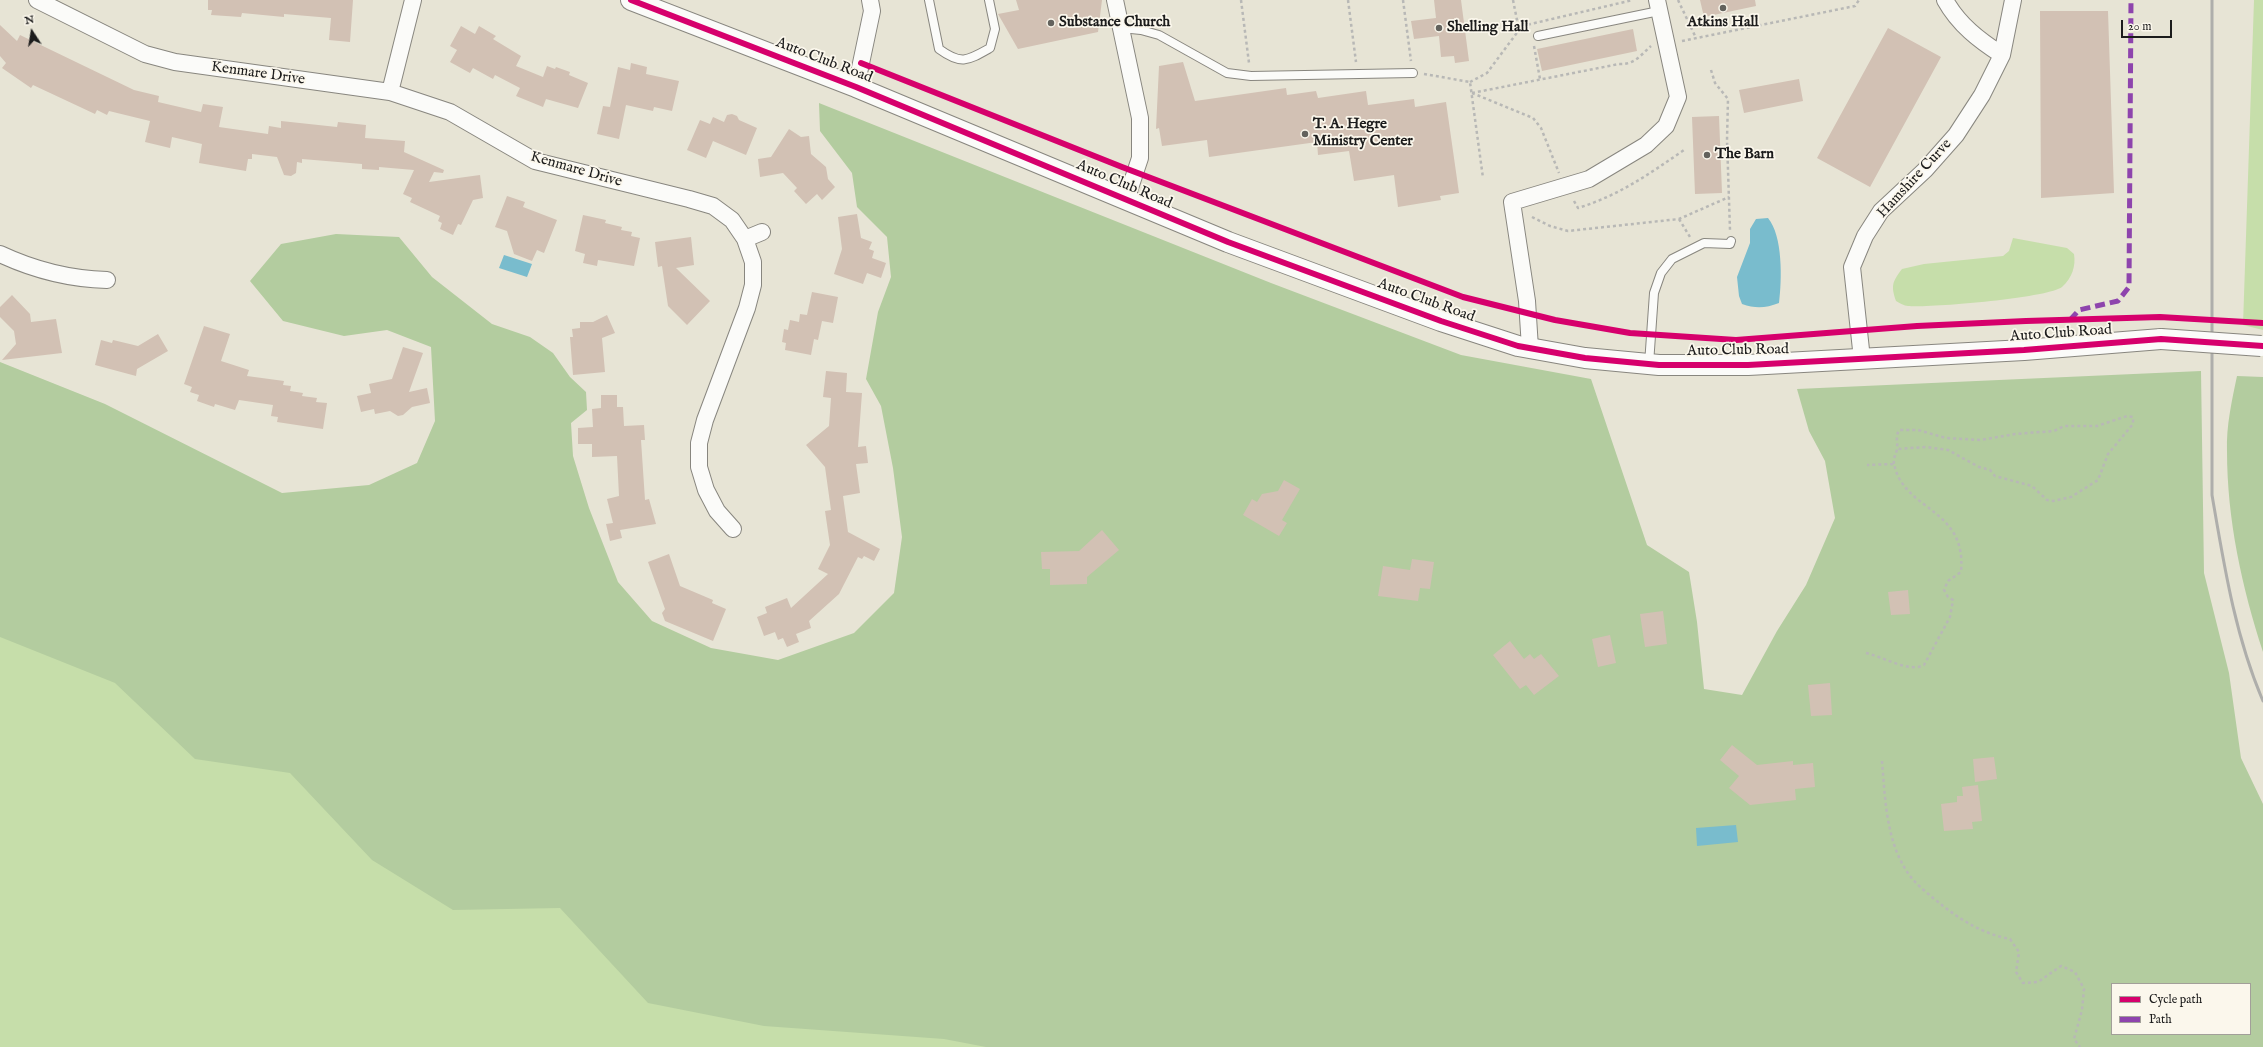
<!DOCTYPE html>
<style>
body{margin:0}
#map{position:relative;width:2263px;height:1047px;overflow:hidden;background:#e7e4d5;font-family:"IM FELL English",serif}
canvas{display:block}
.legend{position:absolute;left:2111px;top:983px;width:140px;height:52px;box-sizing:border-box;background:#fbf7ec;border:1px solid #a29f99;margin:0;padding:5px 7px;list-style:none;font-size:12px;color:#1c1c1c}
.legend li{display:flex;align-items:center;gap:8px;height:20px}
.legend b{width:20px;border:1px solid #a29f99}
.north{position:absolute;left:12px;top:12px;width:40px;height:40px;-webkit-text-stroke:3px #fbf7ec;paint-order:stroke;rotate:348deg;font-size:11px;font-weight:700;line-height:16px;text-align:center;color:#1c1c1c}
.north::after{content:'';display:block;margin:auto;width:14px;height:18px;background:#1c1c1c;clip-path:polygon(50% 0,100% 100%,50% 72%,0 100%)}
.scale{position:absolute;left:2121px;top:20px;width:51px;height:18px;box-sizing:border-box;border:2px solid #1c1c1c;border-top:0;padding-left:5px;font-size:12px;line-height:14px;white-space:nowrap;color:#1c1c1c;-webkit-text-stroke:3px #fbf7ec;paint-order:stroke}
</style>
<div id="map">
<canvas width="2263" height="1047"></canvas>
<ul class="legend">
<li><b style="height:5px;background:#d6006c"></b>Cycle path</li>
<li><b style="height:5px;background:#8e44ad"></b>Path</li>
</ul>
<div class="north">N</div>
<div class="scale">20 m</div>
</div>
<script>
const ctx = document.querySelector('canvas').getContext('2d');
ctx.lineJoin = 'round';
function fill(path, color) { ctx.fillStyle = color; ctx.fill(path, 'evenodd'); }
function stroke(path, color, width, dash) { ctx.strokeStyle = color; ctx.lineWidth = width; ctx.lineCap = dash ? 'butt' : 'round'; ctx.setLineDash(dash || []); ctx.stroke(path); }
function drawText(font, color, halo, rows, align = 'center') {
  ctx.font = font + ' "IM FELL English",serif'; ctx.lineWidth = 3.5; ctx.setLineDash([]); ctx.textBaseline = 'middle'; ctx.strokeStyle = halo; ctx.fillStyle = color; for (const [text, x, y, turn = 0] of rows) {
    ctx.save(); ctx.translate(x, y); ctx.rotate((+turn || 0) * Math.PI / 180); ctx.textAlign = isNaN(turn) ? turn : align; if (halo) ctx.strokeText(text, 0, 0); ctx.fillText(text, 0, 0); ctx.restore();
  }
}
fill(new Path2D(`
 M2254,0H2263V330L2243,325Z
 M2013,238L2067,248L2074,254C2076,266 2072,278 2062,287C2048,298 1929,308 1908,306C1904,306 1900,303 1896,301C1891,286 1892,282 1902,269L1924,264L2003,256L2009,251Z
 M0,456L1341,1047H0Z`), '#c6deaa');
fill(new Path2D(`
 M819,103L1271,283L1461,355L1591,379L1647,545L1689,572L1697,622L1704,689L1742,695L1777,631L1806,585L1835,518L1825,461L1809,431L1797,389L2201,371L2204,573L2229,673L2241,758L2263,804V1047H986L944,1039L764,1026L648,1003L560,908L453,910L372,860L290,773L195,759L115,683L0,637V362L105,404L282,493L369,485L417,463L435,421L431,347L387,330L344,336L283,321L250,281L281,244L336,234L399,237L432,277L492,324L530,337L553,353L570,377L586,392L587,410L571,423L573,456L589,508L618,582L652,621L711,648L778,660L854,633L894,593L902,537L893,468L881,406L866,379L878,312L891,277L887,237L857,207L852,173L820,131ZM2112,984H2250V1034H2112Z
 M2237,376L2263,377V652C2242,587 2227,520 2227,451C2226,426 2232,400 2237,376Z`), '#b3cc9f');
fill(new Path2D(`
 M1768,218C1783,236 1782,280 1779,303C1766,308 1756,309 1742,304L1739,296L1737,277L1750,243V229L1756,219Z
 M504,255L532,264L527,277L499,268Z
 M1736,825L1738,842L1697,846L1696,828Z`), '#79bccd');
fill(new Path2D(`
 M208,0H353L350,42L329,40L331,18L284,14V17L242,13L241,17L211,15L212,10H208Z
 M1016,0H1102L1098,32L1018,49L998,14L1019,10Z
 M1434,0H1461L1469,61L1455,63L1454,56L1441,57L1439,36L1414,39L1411,21L1436,18Z
 M1700,0H1755L1756,6L1704,17Z
 M2040,11H2108L2114,193L2041,198Z
 M0,25L17,41L20,35L134,90L159,96L158,102L201,112L203,104L223,107L219,127L268,134L269,126L281,128V121L337,127L338,122L366,125L365,138L405,141L404,152L444,170L443,173L434,172L429,182L480,175L483,198L473,200L461,225L458,224L453,235L440,229L442,223L438,221L440,216L410,202L412,198L403,194L414,170L379,167V170L362,169V164L302,159V163L297,162L296,173L291,176L284,175L277,157L252,154V159H248L246,171L199,163L202,144L172,137L170,148L145,142L150,121L109,111L107,115L97,110L95,114L33,85L31,88L2,68L6,63L0,56Z
 M461,26L475,34L479,26L496,36L493,39L521,56L516,66L543,77L547,66L555,69L556,67L570,72L569,75L588,83L578,108L546,99L543,107L516,96L520,88L495,75L493,79L473,68L470,73L450,62L457,50L450,46Z
 M1888,28L1941,57L1870,187L1817,158Z
 M1633,29L1637,51L1542,71L1537,49Z
 M1183,62L1195,101L1286,88L1287,95L1316,91L1318,98L1366,91L1368,105L1414,99L1415,107L1446,102L1459,193L1440,196L1441,200L1398,207L1394,175L1354,181L1349,151L1318,155L1317,142L1209,157L1207,140L1162,146L1159,128L1156,129L1159,66Z
 M631,63L647,67L646,74L679,81L672,111L654,107L653,111L626,105L619,139L597,134L603,106L610,107L618,67L630,70Z
 M1799,79L1803,101L1744,113L1739,90Z
 M732,114L737,116L739,120L757,128L746,155L713,141L706,158L687,150L700,120L710,124L713,117L724,122L727,115Z
 M1719,116L1722,193L1695,194L1692,117Z
 M789,129L801,137L809,136L811,154L826,167L828,179L835,187L822,200L817,194L806,204L794,191L797,188L783,173L760,177L758,159L771,157Z
 M507,196L525,202L523,207L557,220L544,253L537,250L532,261L514,254L507,231L495,227Z
 M857,214L861,238L872,242L869,249L874,251L872,258L886,263L881,278L867,273L863,284L834,274L842,249L838,217Z
 M583,215L606,220L605,223L622,227L621,230L632,232L631,236L640,238L634,266L598,260L597,266L583,263L585,254L575,251Z
 M691,237L694,265L676,268L710,301L687,325L668,306L662,266L658,267L655,242Z
 M812,292L838,297L833,323L822,321L818,340L814,339L811,355L785,350L786,343L782,342L784,329L788,330L790,320L799,322L800,314L807,315Z
 M12,295L30,314L31,322L56,319L62,353L2,360L16,344L14,331L0,317V307Z
 M607,315L615,333L602,338L605,372L573,375L570,337H573L572,329L580,328V322H593Z
 M204,326L230,334L221,361L249,370L247,376L284,381L283,385L291,386L290,391L303,393L302,396L317,398L316,402L327,403L323,429L277,422L278,417L271,416L273,405L239,400L235,410L215,404L214,407L197,401L199,395L190,392L192,387L184,384Z
 M158,334L168,351L137,369L136,376L95,365L101,340L112,343L113,340L138,346Z
 M403,347L423,353L409,392L427,388L430,403L412,407L403,415L398,416L390,411L375,414L374,409L361,412L357,396L371,393L369,384L392,379Z
 M826,371L847,373L846,392L862,393L858,447L866,446L868,463L856,464L860,493L843,496L848,532L880,549L874,561L864,556L862,559L858,557L839,594L809,621L811,628L796,634L799,642L787,647L783,638L778,640L775,632L764,636L757,617L767,613L765,607L787,598L791,608L828,574L818,569L830,545L825,511L831,510L825,467L806,445L829,426L831,398L823,397Z
 M601,395H617V407H623L624,426L644,425L645,440H641L645,500L649,499L656,524L620,530L622,538L610,541L606,524L613,523L607,499L619,496L617,456L592,457V444H578V428L593,427L592,409L601,408Z
 M1284,480L1300,489L1282,520L1287,523L1279,536L1243,515L1252,499L1257,502L1262,494L1278,491Z
 M1102,530L1119,550L1087,577V584L1050,585V569H1042L1041,552L1079,551Z
 M669,554L680,586L713,600L712,603L726,609L713,641L665,621L662,613L665,609L648,562Z
 M1412,559L1434,562L1430,589L1420,588L1418,601L1378,596L1383,566L1410,570Z
 M1908,590L1910,614L1891,615L1888,592Z
 M1663,611L1667,644L1645,647L1640,614Z
 M1610,635L1616,663L1598,667L1592,639Z
 M1510,641L1524,659L1530,654L1534,659L1541,654L1559,676L1534,695L1526,685L1520,689L1493,655Z
 M1830,683L1832,715L1811,716L1808,685Z
 M1732,745L1757,765L1793,761V765L1813,763L1815,787L1795,789L1796,800L1750,805L1729,788L1739,776L1720,760Z
 M1994,757L1997,779L1975,782L1973,759Z
 M1978,785L1982,821L1972,822L1973,829L1944,831L1941,804L1957,802V796H1963L1962,787Z`), '#d2c1b4');
const service = new Path2D(`
 M929,0L939,49C961,65 967,61 990,48L995,29L989,0
 M1121,28L1141,30L1159,35L1227,73L1251,76L1413,73
 M1538,36L1659,11
 M1649,364L1654,293L1661,273L1672,259L1704,243L1730,244L1731,241`);
const minor = new Path2D(`
 M37,0L145,54L175,62L390,92L450,112L535,161L689,199L713,206L732,220L745,239L753,262V285L747,308L705,420L699,443V467L706,490L717,511L733,529
 M1115,0L1140,118V158L1126,200
 M2002,55L2013,0
 M856,87L872,11L870,0
 M390,92L413,0
 M745,239L762,232
 M0,254C34,270 69,279 107,280
 M1530,348L1527,301L1512,202L1589,179L1646,145L1666,126L1678,97L1657,0
 M1862,359L1852,267L1865,236L1881,211L1925,170L1956,135L1982,95L2002,55C1979,40 1959,25 1945,0`);
const tertiary = new Path2D(`
 M631,0L856,87L1228,242L1441,321L1518,346L1585,358L1659,365H1748L2024,350L2161,339`);
stroke(service, '#88867f', 10);
stroke(minor, '#88867f', 18);
stroke(tertiary, '#88867f', 22);
stroke(new Path2D(`
 M1241,0L1249,63
 M1348,0L1356,62
 M1403,0L1411,61
 M1513,0L1519,30
 M1678,0L1696,38
 M1682,41L1855,6L1859,0
 M1534,46L1540,79
 M1711,70L1715,83L1728,99L1727,140L1730,230
 M1424,74L1470,82L1483,178
 M1470,82L1487,73L1522,26L1633,0
 M1472,93L1619,64C1634,65 1641,55 1651,46
 M1472,93L1533,118L1541,128L1559,173
 M1574,201L1578,208C1620,195 1649,174 1684,150
 M1532,217L1550,226L1568,231L1679,219L1729,197
 M1679,219L1690,237
 M1894,464C1893,458 1896,455 1897,449C1898,441 1895,438 1899,430H1918L1946,438L1980,440L2015,434L2054,431L2064,426H2097L2127,416L2133,417V424L2108,454L2098,480L2071,497L2053,501L2047,500L2032,486L1995,476L1990,470L1979,467L1948,450L1926,447L1897,449
 M1866,653C1884,657 1909,673 1924,665L1950,617L1953,600L1948,597L1944,590L1948,581L1961,572C1967,507 1904,512 1894,464L1867,465
 M1882,761C1885,797 1886,839 1906,870C1915,885 1930,895 1943,906C1964,922 1984,934 2010,939L2019,952L2016,972L2023,983L2038,982L2061,966L2075,972L2084,989L2082,1010L2074,1039L2080,1047`), '#b8b8b6', 2.5, [3, 3]);
stroke(service, '#fbfbf9', 8);
stroke(minor, '#fbfbf9', 16);
stroke(tertiary, '#fbfbf9', 20);
stroke(new Path2D(`
 M2212,0V495C2224,565 2235,636 2263,701`), '#aeaeab', 3);
const tertiaryBridge = new Path2D(`
 M2161,339L2261,346`);
stroke(tertiaryBridge, '#88867f', 22, []);
stroke(tertiaryBridge, '#fbfbf9', 20);
stroke(new Path2D(`
 M2070,320L2079,310L2118,301L2129,287L2131,0`), '#8e44ad', 5, [10, 5]);
stroke(new Path2D(`
 M631,0L856,87L1228,242L1441,321L1518,346L1585,358L1659,365H1748L2024,350L2161,339L2263,346
 M861,63L1122,167L1463,297L1555,320L1630,333L1736,340L1917,326L2026,321L2160,317L2263,323`), '#d6006c', 6);
for (const [x, y, r, color] of [
 [1723,8,4,"#63625d"],
 [1051,23,4,"#63625d"],
 [1439,28,4,"#63625d"],
 [1305,134,4,"#63625d"],
 [1707,155,4,"#63625d"]
]) { const dot = new Path2D(); dot.arc(x, y, r, 0, 2 * Math.PI); ctx.fillStyle = color; ctx.fill(dot); stroke(dot, '#fbf7ec', 1.5); }
drawText('bold 15px', '#1c1c1c', '#fbf7ec', [
 ["Substance Church",1059,23],
 ["Atkins Hall",1723,23,"center"],
 ["Shelling Hall",1447,28],
 ["T. A. Hegre",1313,125],
 ["Ministry Center",1313,142],
 ["The Barn",1715,155]
], 'left');
drawText('15px', '#1c1c1c', '#fbf7ec', [
 ["Auto Club Road",824,61,21],
 ["Kenmare Drive",258,74,8],
 ["Kenmare Drive",576,170,16],
 ["Hamshire Curve",1915,179,-47],
 ["Auto Club Road",1124,185,23],
 ["Auto Club Road",1426,301,20],
 ["Auto Club Road",2061,334,-4],
 ["Auto Club Road",1738,351,-1]
]);
</script>
